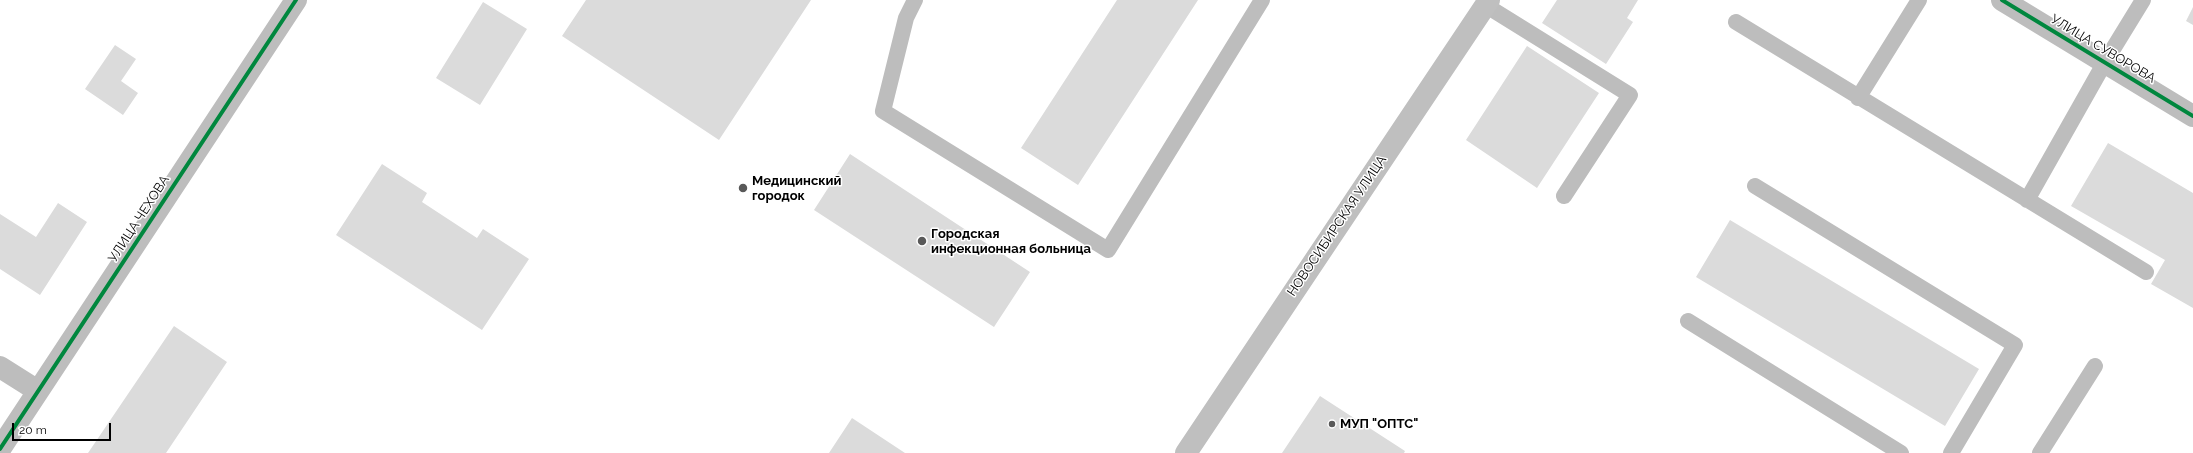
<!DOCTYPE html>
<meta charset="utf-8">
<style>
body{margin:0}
#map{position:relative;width:2193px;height:453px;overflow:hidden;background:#fff;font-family:Raleway,sans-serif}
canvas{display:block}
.scale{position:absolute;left:12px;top:423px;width:99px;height:18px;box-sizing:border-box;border:2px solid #000;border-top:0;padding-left:5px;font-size:12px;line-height:14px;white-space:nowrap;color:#000;-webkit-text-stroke:3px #fff;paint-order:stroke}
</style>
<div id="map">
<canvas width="2193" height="453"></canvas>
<div class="scale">20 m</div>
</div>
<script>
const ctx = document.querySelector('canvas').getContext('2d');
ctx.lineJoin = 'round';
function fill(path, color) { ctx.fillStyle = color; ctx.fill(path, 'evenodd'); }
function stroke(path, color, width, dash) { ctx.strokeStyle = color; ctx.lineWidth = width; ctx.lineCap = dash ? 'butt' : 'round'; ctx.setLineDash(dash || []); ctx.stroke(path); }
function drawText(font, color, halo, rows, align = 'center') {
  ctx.font = font + ' Raleway,sans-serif'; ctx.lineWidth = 3; ctx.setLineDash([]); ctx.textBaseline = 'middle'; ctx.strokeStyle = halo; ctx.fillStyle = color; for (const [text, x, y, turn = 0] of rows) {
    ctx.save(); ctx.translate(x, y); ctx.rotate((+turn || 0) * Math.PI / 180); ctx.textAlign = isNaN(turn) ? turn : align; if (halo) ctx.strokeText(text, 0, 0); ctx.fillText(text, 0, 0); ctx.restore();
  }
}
fill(new Path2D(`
 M586,0H811L719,140L562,36Z
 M1117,0H1198L1078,185L1021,148Z
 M1557,0H1638L1627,18L1633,22L1606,64L1542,23Z
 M483,2L527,29L480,105L436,78Z
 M2193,7V25L2186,21Z
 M115,45L136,59L121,81L138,93L123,115L85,89Z
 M1527,46L1599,93L1537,188L1466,140Z
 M2108,143L2193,193V308L2151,284L2165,260L2071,206Z
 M850,154L1030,272L994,327L814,210Z
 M382,164L427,193L422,202L477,238L483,229L529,259L482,330L336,235Z
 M58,203L87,222L40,295L0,269V214L36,237Z
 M1730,220L1979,369L1945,426L1696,277Z
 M174,326L227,362L166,453H88Z
 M1320,396L1405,451L1404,453H1282Z
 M852,418L905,453H829Z`), '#dbdbdb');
stroke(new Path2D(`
 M915,0L906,18L883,111L1108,250L1262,0
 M1485,5L1630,95L1564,196
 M1736,22L2146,272
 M1858,98L1919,0
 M1755,186L2015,345L1951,453
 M2027,200L2105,62L2143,0
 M1688,321L1901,453
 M2040,453L2095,366`), '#bdbdbd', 16);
stroke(new Path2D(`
 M2002,0L2193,116
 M0,367L38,391
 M0,449L296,0`), '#bdbdbd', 22);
stroke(new Path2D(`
 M1186,453L1489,0`), '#bfbfbf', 22);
stroke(new Path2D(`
 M2002,0L2193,116
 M0,449L296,0`), '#00873e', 4);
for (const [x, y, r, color] of [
 [743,188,5,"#595959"],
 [922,241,5,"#595959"],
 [1332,424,4,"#595959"]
]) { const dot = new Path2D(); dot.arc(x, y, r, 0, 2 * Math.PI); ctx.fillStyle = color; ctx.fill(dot); stroke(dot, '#fff', 1.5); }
drawText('13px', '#000', '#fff', [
 ["УЛИЦА СУВОРОВА",2103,49,31],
 ["УЛИЦА ЧЕХОВА",139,219,-57],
 ["НОВОСИБИРСКАЯ УЛИЦА",1337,226,-56]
]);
drawText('bold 13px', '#000', '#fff', [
 ["Медицинский",752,181],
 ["городок",752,196],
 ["Городская",931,234],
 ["инфекционная больница",931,249],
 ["МУП \"ОПТС\"",1340,424]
], 'left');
</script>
